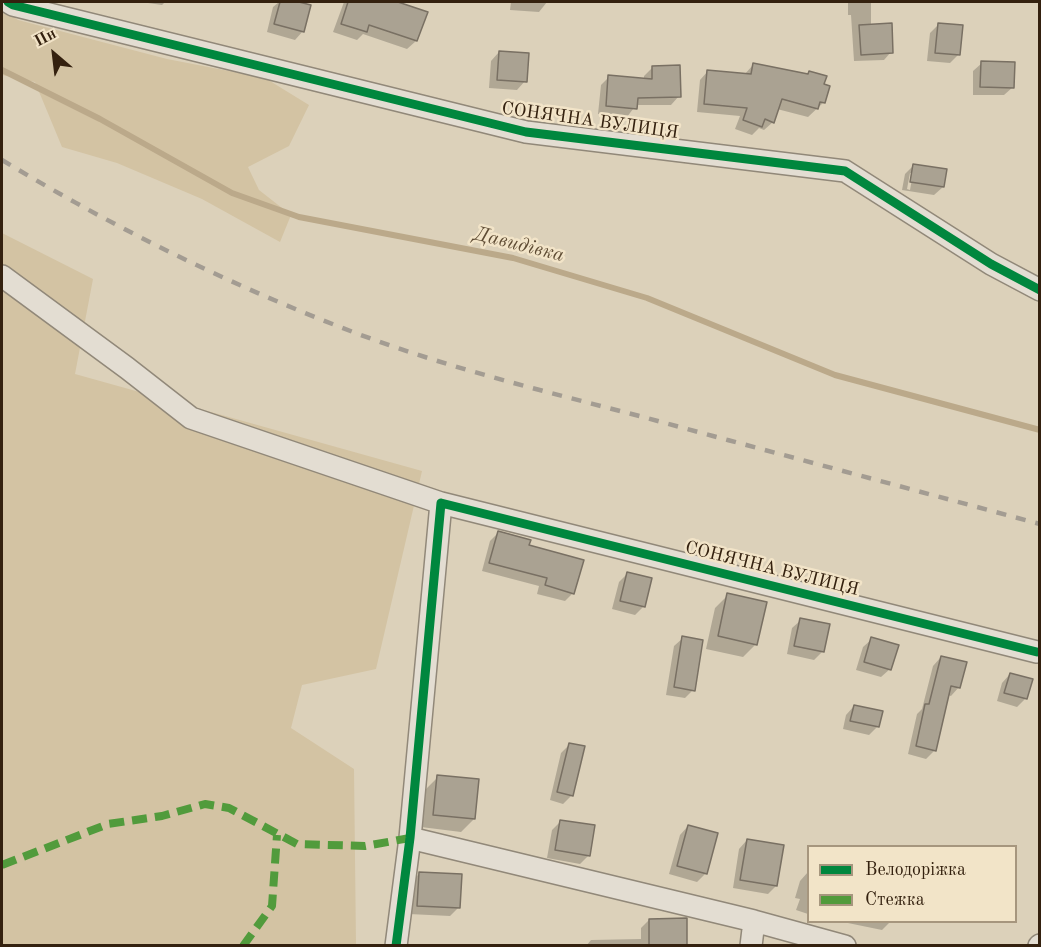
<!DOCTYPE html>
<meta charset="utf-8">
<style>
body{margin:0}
#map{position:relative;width:1041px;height:947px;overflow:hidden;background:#dcd1ba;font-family:"Old Standard TT",serif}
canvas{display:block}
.frame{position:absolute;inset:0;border:3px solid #34210f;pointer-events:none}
.legend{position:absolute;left:807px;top:845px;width:210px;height:78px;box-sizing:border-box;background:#f2e4c8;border:2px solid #a6967e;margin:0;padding:8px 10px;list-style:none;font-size:18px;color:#34210f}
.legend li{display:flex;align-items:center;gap:12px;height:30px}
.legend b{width:30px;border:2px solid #a6967e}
.north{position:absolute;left:24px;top:24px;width:60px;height:60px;-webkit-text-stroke:4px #f2e4c8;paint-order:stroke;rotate:332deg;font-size:16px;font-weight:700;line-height:24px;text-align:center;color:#34210f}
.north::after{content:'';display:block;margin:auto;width:21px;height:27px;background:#34210f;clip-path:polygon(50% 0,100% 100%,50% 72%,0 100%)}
</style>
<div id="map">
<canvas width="1041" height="947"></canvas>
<div class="frame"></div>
<ul class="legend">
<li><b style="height:8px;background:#00873e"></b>Велодоріжка</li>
<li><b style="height:8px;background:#519b3c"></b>Стежка</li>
</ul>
<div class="north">Пн</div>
</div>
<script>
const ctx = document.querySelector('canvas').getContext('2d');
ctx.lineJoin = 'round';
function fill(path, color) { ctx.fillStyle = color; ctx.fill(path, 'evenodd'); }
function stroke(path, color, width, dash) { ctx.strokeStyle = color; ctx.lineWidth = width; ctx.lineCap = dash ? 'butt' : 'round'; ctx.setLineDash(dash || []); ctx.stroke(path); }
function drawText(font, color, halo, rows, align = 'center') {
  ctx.font = font + ' "Old Standard TT",serif'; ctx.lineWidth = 5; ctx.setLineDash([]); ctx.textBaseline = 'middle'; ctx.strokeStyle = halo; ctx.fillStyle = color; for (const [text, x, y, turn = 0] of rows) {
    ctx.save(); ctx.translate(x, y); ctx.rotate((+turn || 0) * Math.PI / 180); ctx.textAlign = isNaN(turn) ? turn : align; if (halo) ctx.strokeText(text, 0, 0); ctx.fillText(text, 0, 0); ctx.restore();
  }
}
fill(new Path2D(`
 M2,8L18,20L167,59L265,78L309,105L289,146L248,167L259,190L291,215L280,242L202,199L117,163L62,147L35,82L2,75Z
 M2,233L93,279L75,374L422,471L376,669L302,685L291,728L354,769L356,945H2Z`), '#d3c3a3');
fill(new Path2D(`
 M141,2H165L162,5Z
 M279,2H293L310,6L303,31L295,40L267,32L273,7Z
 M344,2H391L426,13L416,41L407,49L363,34L357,40L333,32Z
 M511,2H547L539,12L510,10Z
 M848,2H871V26L891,52L884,60L854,61L851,15H848Z
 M939,24L958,55L950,63L927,61L930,33Z
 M499,52L525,81L517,90L489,88L491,61Z
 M982,63L1013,87L1004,95H973V71Z
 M753,65L807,75L809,73L823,85L824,102L808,117L777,109L773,122L764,130L759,128L752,135L735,129L740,116L697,112L700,80L708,71L744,75Z
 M653,67L679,96L671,105H636L627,117L598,114L601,85L609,77L644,80V76Z
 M913,166L943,187L934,195L902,190L905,174ZM910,173H913L910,190L907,189Z
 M498,533L527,546L573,593L565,601L537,594L539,586L482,571L490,541Z
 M627,574L644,606L635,615L612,609L619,582Z
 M728,595L756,644L743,657L706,649L715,608Z
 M801,620L823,651L814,660L787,654L792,628Z
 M683,638L693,690L685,698L666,695L674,646Z
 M872,639L890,669L881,677L856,670L863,647Z
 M941,657L959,687L951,696L948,695L935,750L926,759L908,754L917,714L922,709L933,666Z
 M1010,674L1026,698L1017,707L997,701L1002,683Z
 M854,706L878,726L869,735L843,729L846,715Z
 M570,744L572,795L563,804L550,800L561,753Z
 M438,777L474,819L461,832L421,827L425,790Z
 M561,821L589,855L580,864L547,858L552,830Z
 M688,826L706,873L697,882L669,874L680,835Z
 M747,840L776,886L768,894L733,888L739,849Z
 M808,872V914L796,910L800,899L795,898L800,881Z
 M419,874L459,907L450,916L409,914L411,882Z
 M649,920H685L686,946H586L591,940L641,939V928Z
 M843,922H890L882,930Z`), '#0003');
stroke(new Path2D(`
 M2,70L100,119L232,193L299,217L513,258L647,298L835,375L1040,430`), '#bba98a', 6);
const building = new Path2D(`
 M280,2H299L311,5L304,32L274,24Z
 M348,2H398L428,12L417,41L369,25L367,32L341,24Z
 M892,23L893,53L861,55L859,25Z
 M938,23L963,25L960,55L935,53Z
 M499,51L529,53L527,82L497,80Z
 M981,61L1015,62L1014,88L980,87Z
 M753,63L808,74L809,71L827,76L824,84L830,86L825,103L820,102L818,109L782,99L774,123L765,119L762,127L743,120L747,108L704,104L707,70L751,74Z
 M680,65L681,97L638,98L637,109L606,106L608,75L652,79V66Z
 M913,164L947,169L944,187L910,182Z
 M498,531L531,540L529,545L584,560L574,594L545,585L547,578L489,563Z
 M627,572L652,578L645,607L620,601Z
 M727,593L767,602L757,645L718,636Z
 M800,618L830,624L824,652L794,646Z
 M682,636L703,640L695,691L674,687Z
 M871,637L899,645L891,670L864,662Z
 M941,656L967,662L960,688L951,686L936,751L916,746L925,704H929Z
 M1010,673L1033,679L1027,699L1004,693Z
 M854,705L883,711L879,727L850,721Z
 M569,743L585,746L573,796L557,792Z
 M437,775L479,779L475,819L433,815Z
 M560,820L595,825L590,856L555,850Z
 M688,825L718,833L707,874L677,866Z
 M747,839L784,845L777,886L740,880Z
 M419,872L462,874L460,908L417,906Z
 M687,918V945H649V919Z`);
fill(building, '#aaa292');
stroke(building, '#797063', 1.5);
const minor = new Path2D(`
 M8,2L13,5L526,132L845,171L991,264L1040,290
 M2,276L127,368L191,418L441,503
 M410,838L754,921L845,946
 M396,946L410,838L441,503L1037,652
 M751,946L754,921
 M1039,946L1040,945`);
stroke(minor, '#918879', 24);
stroke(minor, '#e3ddd2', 21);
stroke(new Path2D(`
 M2,160C116,229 236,288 361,335C452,369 548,392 643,417C775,453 907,488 1040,524`), '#a39c92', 4.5, [10, 10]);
stroke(new Path2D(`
 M2,865L108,824L162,816L205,804L229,808L297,844L365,846L410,838
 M243,946L272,906L277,835`), '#519b3c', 8, [15, 8]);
stroke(new Path2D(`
 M8,2L13,5L526,132L845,171L991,264L1040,290
 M396,946L410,838L441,503L1037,652`), '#00873e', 9);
drawText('18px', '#34210f', '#f2e4c8', [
 ["СОНЯЧНА ВУЛИЦЯ",590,121,8],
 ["СОНЯЧНА ВУЛИЦЯ",772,569,14]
]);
drawText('italic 20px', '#5e4b33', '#f2e4c8', [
 ["Давидівка",519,245,14]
]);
</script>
